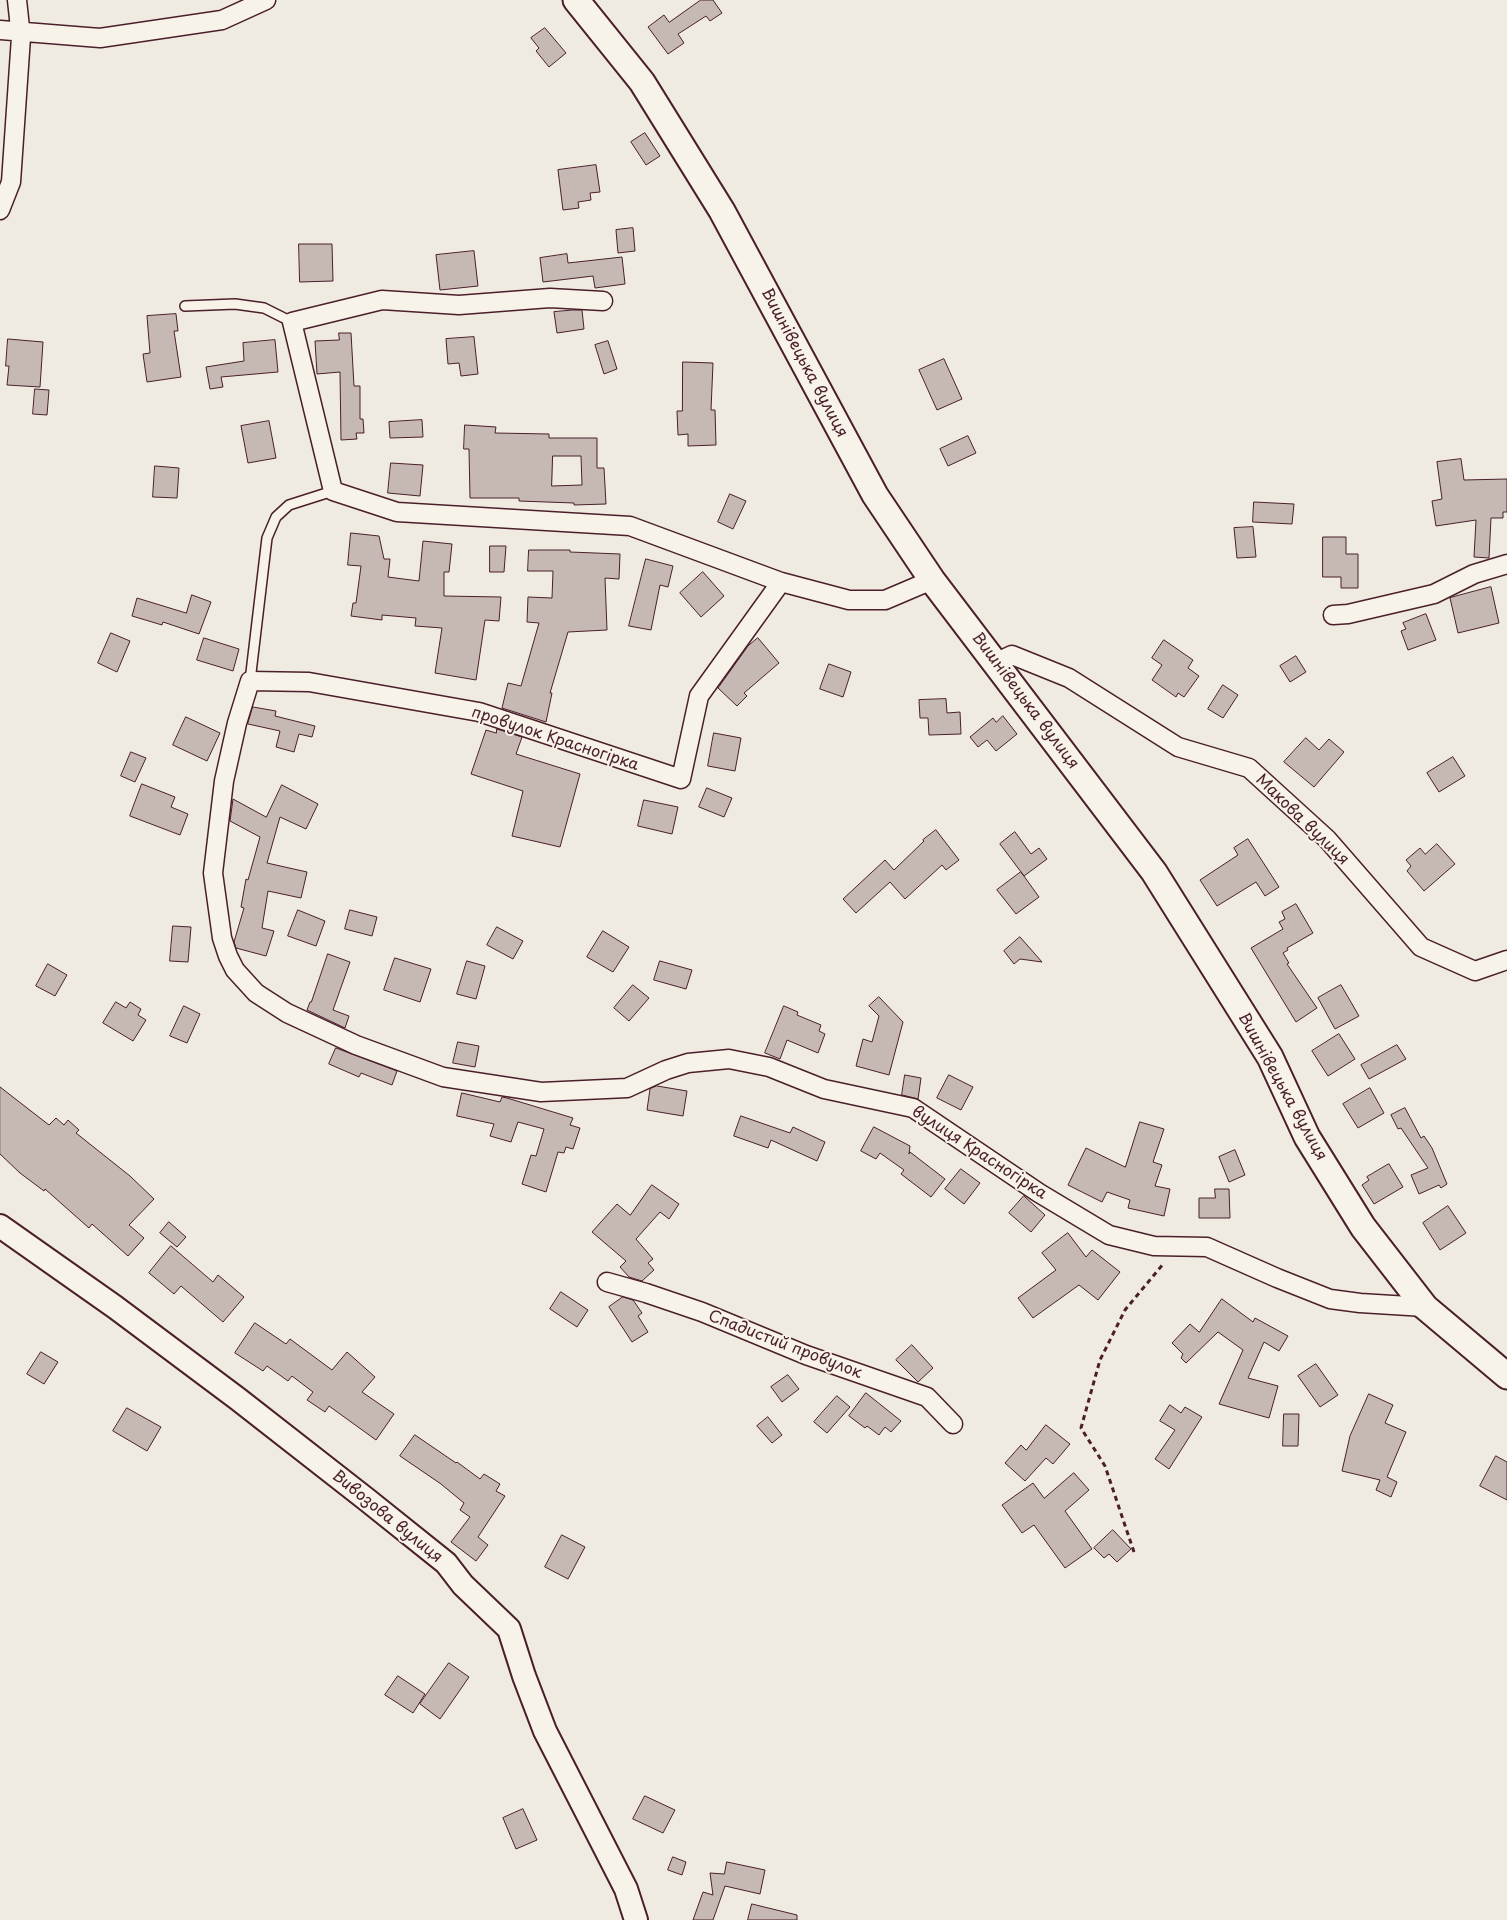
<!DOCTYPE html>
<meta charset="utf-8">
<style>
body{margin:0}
canvas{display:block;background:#f0ebe0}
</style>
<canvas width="1507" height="1920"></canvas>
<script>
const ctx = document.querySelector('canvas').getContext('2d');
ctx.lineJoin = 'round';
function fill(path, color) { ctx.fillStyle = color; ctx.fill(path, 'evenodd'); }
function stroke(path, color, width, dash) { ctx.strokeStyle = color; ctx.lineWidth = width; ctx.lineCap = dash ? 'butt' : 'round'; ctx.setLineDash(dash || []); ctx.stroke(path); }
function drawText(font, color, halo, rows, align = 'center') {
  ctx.font = font + ' "Playpen Sans",sans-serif'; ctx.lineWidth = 4; ctx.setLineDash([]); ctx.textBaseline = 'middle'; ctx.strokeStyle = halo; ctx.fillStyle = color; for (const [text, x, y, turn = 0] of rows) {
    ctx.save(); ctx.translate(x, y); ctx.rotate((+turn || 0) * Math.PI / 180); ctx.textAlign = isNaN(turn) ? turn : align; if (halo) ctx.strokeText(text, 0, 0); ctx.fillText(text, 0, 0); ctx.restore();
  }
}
const building = new Path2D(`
 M701,0H713L722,13L710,21L706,16L678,34L684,43L668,54L648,27L664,15L669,22Z
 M545,28L566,53L549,67L536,51L539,48L531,38Z
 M645,133L660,156L646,165L631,142Z
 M596,165L600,192L590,193L591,200L578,202L579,208L563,210L558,170Z
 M633,228L635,251L618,253L616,230Z
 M299,244H332L333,281L300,282Z
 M474,251L478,286L440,290L436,255Z
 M567,254L568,263L622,257L625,284L595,288L593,276L543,282L540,258Z
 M573,310H582L584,329L557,333L554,312Z
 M176,314L178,331H174L181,377L147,382L143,354L150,353L147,316Z
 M339,333H351L354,386H360V419H363L364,433H356L357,439L341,440L340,372L317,374L315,341L339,340Z
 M474,337L478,374L461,376L459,363L448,364L446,339Z
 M8,339L43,342L40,387L7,385L9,366H6Z
 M275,340L278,372L221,377L223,387L210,389L206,367L244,361L243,343Z
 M608,341L617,369L604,374L595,345Z
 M944,359L962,399L937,410L919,370Z
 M683,362L713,363L711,410H715L716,445L688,446V434L678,435L677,411H682Z
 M35,389L49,390L47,415L33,414Z
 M422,420L423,437L390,438L389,422Z
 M269,421L276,458L248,463L241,426Z
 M465,425L496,427L495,433L549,434V438H597V468H604L606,504L574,505V503L519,501V498H470L469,449H464ZM553,456H581L582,485L552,486Z
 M968,436L976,453L948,466L940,449Z
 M1461,459L1464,480L1507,479V512H1503V518H1491L1489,558L1474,557L1476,520L1436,526L1432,501L1442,499L1437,462Z
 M391,463L423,465L420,496L388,493Z
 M155,466L179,468L177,498L153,497Z
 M730,494L746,501L733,529L718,522Z
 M1254,502L1294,504L1292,524L1253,522Z
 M1253,527L1256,557L1237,558L1234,528Z
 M351,533L379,536L384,559H390L388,577L419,581L423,541L452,544L449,572H444V596L501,597L499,621L485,620L476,680L435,673L442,628L415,626L416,618L382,615V620L351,616L353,603H356L361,566L348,565Z
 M1323,537H1346V554H1358V588H1341V577H1323Z
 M490,546H506L504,572H490Z
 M529,550H570V552L620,554L619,579L605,578L607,630L568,632L550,693H552L546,722L502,708L508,683L521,686L539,623L527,622L528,597L552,598L553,571H528Z
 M646,559L673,566L668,587L660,585L651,630L629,626Z
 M703,572L724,596L701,617L680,593Z
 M1491,587L1499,623L1458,633L1450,598Z
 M192,595L211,602L199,634L163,622L162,625L132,616L137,598L186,613Z
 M1426,614L1436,640L1408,650L1401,631L1406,629L1403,623Z
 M111,633L130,641L117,672L98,663Z
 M204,638L239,649L233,671L197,660Z
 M758,638L779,663L744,693L747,696L737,706L718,688L748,646Z
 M1164,640L1193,660L1188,668L1199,676L1184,697L1178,693L1176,697L1152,680L1162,665L1152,658Z
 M1296,656L1306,672L1290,682L1280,666Z
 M829,664L851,672L843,697L820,689Z
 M1223,685L1238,695L1223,718L1208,709Z
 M946,699L947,713L960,712L961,734L929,735L928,718H920L919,700Z
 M253,707L276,711L275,716L315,726L312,737L299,734L294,752L276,747L280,731L248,724Z
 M1003,716L1017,734L996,751L987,740L978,747L970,737L993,718L996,722Z
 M186,717L220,733L207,761L173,745Z
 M497,729L522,737L516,754L580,774L560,847L512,836L523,791L471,774L486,730L496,733Z
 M714,733L741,738L735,771L708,766Z
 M1306,738L1319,750L1329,739L1344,752L1314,787L1284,762Z
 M131,752L146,758L135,782L121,776Z
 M1453,757L1465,776L1439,792L1427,773Z
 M142,784L175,797L171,807L188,814L180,835L130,816Z
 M282,785L318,804L306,829L280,817L267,863L307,872L301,898L268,891L262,928L274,931L266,956L236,948L234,942L244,908L241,907L246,879L248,880L260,837L230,821L233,799L266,817Z
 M707,788L732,798L724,817L699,807Z
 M644,800L678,807L672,834L638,826Z
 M936,830L959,860L946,870L942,865L905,899L890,882L856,913L843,899L885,860L894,870L924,841L923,840Z
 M1015,832L1031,854L1039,848L1047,859L1024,876L1000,844Z
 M1248,839L1279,887L1265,896L1256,882L1217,906L1200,880L1238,855L1234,848Z
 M1437,844L1455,864L1424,891L1407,871L1411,866L1406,860L1420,848L1425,854Z
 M1021,872L1039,897L1016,914L997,890Z
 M1296,904L1313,933L1287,948L1288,950L1283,953L1289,963L1287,964L1317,1008L1296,1022L1251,948L1283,929L1279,922L1285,919L1282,912Z
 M298,910L325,921L316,946L288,936Z
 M350,910L377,917L372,936L345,929Z
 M173,926L191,927L188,962L170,961Z
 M497,927L523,941L513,959L487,945Z
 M603,931L629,947L613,972L587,957Z
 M1020,937L1042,962L1020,959L1014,964L1004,951Z
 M328,954L350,962L333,1010L349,1016L345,1028L307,1010L310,1002H311Z
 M395,958L431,969L420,1002L384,990Z
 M467,961L485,966L476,999L457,994Z
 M660,961L692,970L686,989L654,980Z
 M48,964L67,975L55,996L36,986Z
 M633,985L649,998L629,1021L614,1008Z
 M1341,985L1359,1016L1335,1029L1318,998Z
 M879,997L903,1022L889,1075L856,1066L863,1039L872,1042L879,1016L869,1006Z
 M116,1002L126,1008L130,1002L141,1009L138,1015L146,1020L133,1041L103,1023Z
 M184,1006L200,1014L187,1043L170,1036Z
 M784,1006L798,1012L797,1015L821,1025L819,1031L825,1034L818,1053L787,1040L780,1059L765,1053Z
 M1339,1034L1355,1059L1328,1076L1312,1051Z
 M458,1042L479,1046L475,1067L453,1063Z
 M1397,1045L1406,1059L1369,1079L1361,1065Z
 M336,1048L397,1071L392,1085L361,1073L359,1077L329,1064Z
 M905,1075L921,1078L918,1099L902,1095Z
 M949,1075L973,1087L961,1110L937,1098Z
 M657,1086L687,1091L683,1116L647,1110L650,1089Z
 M0,1087L49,1125L56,1118L64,1125L68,1120L79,1130L76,1133L130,1176L154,1199L129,1225L144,1238L128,1256L92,1224L89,1228L45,1189L44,1191L20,1173L0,1154Z
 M1370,1088L1384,1113L1358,1128L1343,1104Z
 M462,1093L500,1102L502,1097L507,1098L573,1118L570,1125L580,1128L573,1149L566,1147L564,1153L558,1152L546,1192L522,1184L531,1155L536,1156L544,1129L518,1122L511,1142L490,1136L494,1124L457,1116Z
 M1405,1108L1421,1138L1424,1136L1432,1148L1447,1184L1441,1188L1439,1185L1419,1194L1411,1175L1428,1168L1401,1128L1398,1129L1391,1115Z
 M741,1116L790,1133L793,1127L825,1142L817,1161L771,1140L768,1148L734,1136Z
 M1140,1122L1164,1129L1153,1162L1162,1165L1155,1186L1170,1189L1164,1216L1128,1208L1130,1200L1107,1192L1102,1202L1068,1185L1086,1148L1125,1167Z
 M874,1127L910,1146L909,1154L910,1152L945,1179L931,1197L901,1174L904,1170L880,1153L876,1159L861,1151Z
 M1235,1150L1245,1175L1229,1182L1219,1157Z
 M1389,1164L1403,1187L1374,1204L1362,1185L1369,1180L1367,1177Z
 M961,1169L980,1183L964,1204L945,1189Z
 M652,1185L679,1204L669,1219L660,1212L636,1239L653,1259L648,1263L654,1270L642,1281L629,1277L620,1267L626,1261L592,1232L617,1204L630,1215Z
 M1215,1189H1229L1230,1218H1199V1198H1215Z
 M1024,1196L1045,1215L1031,1232L1009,1213Z
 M1448,1206L1466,1233L1440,1250L1423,1223Z
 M169,1222L186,1237L177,1247L160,1233Z
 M1068,1233L1086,1257L1092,1250L1120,1272L1098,1300L1079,1285L1033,1318L1018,1298L1056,1270L1042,1253Z
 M171,1246L213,1282L218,1275L244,1297L223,1322L181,1286L174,1294L149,1273Z
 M561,1292L588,1310L577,1327L550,1309Z
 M623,1297L633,1300L642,1313L638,1316L648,1332L632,1342L609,1307Z
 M1222,1299L1253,1322L1255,1318L1288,1336L1279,1351L1264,1342L1248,1378L1278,1386L1269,1418L1219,1404L1243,1350L1218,1332L1186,1363L1181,1358L1183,1354L1172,1343L1190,1324L1199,1332Z
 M255,1323L286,1344L290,1339L332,1370L347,1352L375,1377L362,1392L394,1414L376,1440L329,1406L325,1412L307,1400L313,1392L292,1376L288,1381L267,1366L263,1371L235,1353Z
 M912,1345L933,1368L918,1382L896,1360Z
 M41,1352L58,1362L44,1384L27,1374Z
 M1316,1364L1338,1395L1320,1407L1298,1376Z
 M788,1375L799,1389L782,1402L771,1387Z
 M866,1393L901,1421L891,1432L885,1427L879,1435L867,1426L865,1428L849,1416Z
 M1369,1394L1393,1405L1385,1423L1406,1432L1387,1477L1397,1482L1391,1497L1376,1490L1380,1480L1342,1471L1350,1436Z
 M837,1396L850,1407L827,1433L814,1422Z
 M1170,1405L1181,1413L1185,1407L1202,1417L1169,1469L1155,1459L1175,1430L1160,1421Z
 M127,1408L161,1427L147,1451L113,1431Z
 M1284,1414H1299L1298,1446H1283Z
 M768,1417L782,1435L772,1443L757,1426Z
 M1046,1425L1070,1444L1053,1464L1046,1458L1025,1481L1005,1463L1021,1445L1026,1450Z
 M415,1435L456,1463L457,1462L480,1479L484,1474L500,1484L496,1491L505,1496L478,1537L488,1545L476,1561L451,1542L470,1517L460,1510L464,1503L441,1484L400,1456Z
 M1496,1456L1507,1462V1500L1480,1486Z
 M1074,1473L1089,1490L1065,1511L1092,1549L1065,1568L1034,1525L1022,1533L1002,1505L1033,1483L1044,1498Z
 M1113,1530L1131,1549L1117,1562L1109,1554L1104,1558L1094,1548Z
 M562,1535L585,1547L568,1579L545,1567Z
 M449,1663L469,1677L440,1719L420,1704Z
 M398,1676L425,1694L413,1713L385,1695Z
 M645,1796L675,1810L663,1833L633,1819Z
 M523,1809L537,1840L516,1849L503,1818Z
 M673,1857L686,1862L682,1875L668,1870Z
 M727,1862L765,1870L760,1894L725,1886L713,1920H693L703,1892L713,1895L710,1873L724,1874Z
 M752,1904L797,1915V1920H748Z`);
fill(building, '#c6b8b3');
stroke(building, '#4a1f2b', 1);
const service = new Path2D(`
 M185,306L235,304L264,308L292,322
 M250,681L267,538L276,517L289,505L333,491`);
const minor = new Path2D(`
 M0,30L100,38L222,20L266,0
 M0,210L11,182L21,37L17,0
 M603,301L550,298L459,305L382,300L292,322L333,491L397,512L630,526L781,582L849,600H885L932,580
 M781,582L699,696L681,779L479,712L309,682L250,681L237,723L224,781L213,873L222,938L228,956L235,970L256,993L287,1013L356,1045L443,1077L541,1092L627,1088L666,1070L688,1063L729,1059L769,1067L824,1089L913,1108L1039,1193L1109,1235L1154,1246L1207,1247L1277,1278L1330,1299L1360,1303L1425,1307
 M1333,615L1348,614L1434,594L1474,574L1507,564
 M995,663L1012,655L1069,678L1178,747L1249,768L1327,839L1421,947L1475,971L1507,960
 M607,1282L646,1293L702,1312L806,1355L927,1397L953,1424`);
const tertiary = new Path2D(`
 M0,1226L115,1307L238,1399L366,1499L446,1563L463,1585L509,1629L524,1676L545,1731L626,1889L636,1920`);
const secondary = new Path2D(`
 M576,0L642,82L722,211L875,495L932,580L1154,872L1270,1057L1307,1137L1363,1227L1425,1307L1507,1376`);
stroke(service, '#4a1f2b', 12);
stroke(minor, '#4a1f2b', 21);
stroke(tertiary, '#4a1f2b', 26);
stroke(secondary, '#4a1f2b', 29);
stroke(new Path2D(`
 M1134,1552L1105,1466L1081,1428L1100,1360L1125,1310L1164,1263`), '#4a1f2b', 3, [5, 4]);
stroke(service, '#f7f3e8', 9);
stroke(minor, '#f7f3e8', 18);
stroke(tertiary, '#f7f3e8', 22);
stroke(secondary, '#f7f3e8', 25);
drawText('16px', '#4a1f2b', '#f7f3e8', [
 ["Вишнівецька вулиця",804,363,62],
 ["Вишнівецька вулиця",1025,701,53],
 ["провулок Красногірка",555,739,18],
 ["Макова вулиця",1302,820,44],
 ["Вишнівецька вулиця",1282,1087,61],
 ["вулиця Красногірка",979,1153,33],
 ["Спадистий провулок",785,1345,21],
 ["Вивозова вулиця",387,1517,39]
]);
</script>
